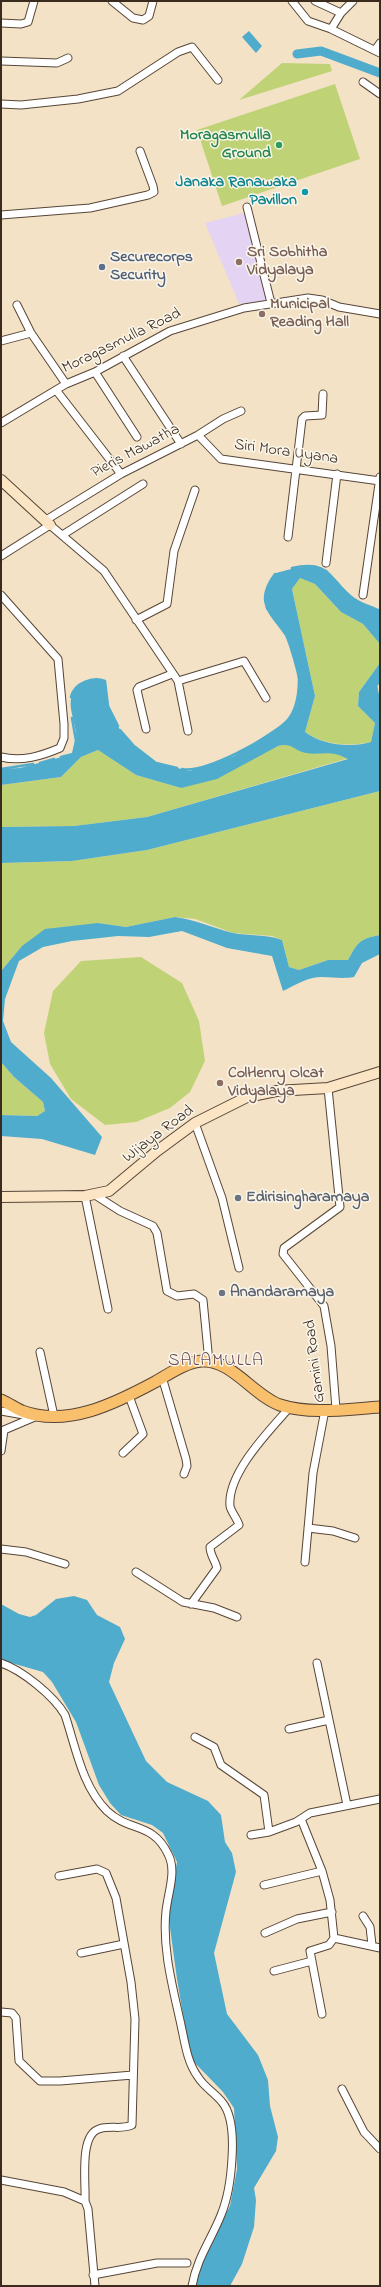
<!DOCTYPE html>
<style>
body{margin:0}
#map{position:relative;width:381px;height:2287px;overflow:hidden;background:#f4e2c7;font-family:"Indie Flower",sans-serif}
canvas{display:block}
.frame{position:absolute;inset:0;border:2px solid #3b2a1e;pointer-events:none}
</style>
<div id="map">
<canvas width="381" height="2287"></canvas>
<div class="frame"></div>
</div>
<script>
const ctx = document.querySelector('canvas').getContext('2d');
ctx.lineJoin = 'round';
function fill(path, color) { ctx.fillStyle = color; ctx.fill(path, 'evenodd'); }
function stroke(path, color, width, dash) { ctx.strokeStyle = color; ctx.lineWidth = width; ctx.lineCap = dash ? 'butt' : 'round'; ctx.setLineDash(dash || []); ctx.stroke(path); }
function drawText(font, color, halo, rows, align = 'center') {
  ctx.font = font + ' "Indie Flower",sans-serif'; ctx.lineWidth = 3; ctx.setLineDash([]); ctx.textBaseline = 'middle'; ctx.strokeStyle = halo; ctx.fillStyle = color; for (const [text, x, y, turn = 0] of rows) {
    ctx.save(); ctx.translate(x, y); ctx.rotate((+turn || 0) * Math.PI / 180); ctx.textAlign = isNaN(turn) ? turn : align; if (halo) ctx.strokeText(text, 0, 0); ctx.fillText(text, 0, 0); ctx.restore();
  }
}
fill(new Path2D(`
 M244,213L267,301L239,304L205,223Z`), '#e4d3f2');
fill(new Path2D(`
 M282,63L330,64L332,71L239,100Z
 M335,84L360,159L222,206L197,130Z
 M300,578L315,584L341,612L363,624L380,644V663L359,692L358,706L375,723L371,742C350,747 323,745 305,732L315,696L292,589Z
 M287,744L303,752L330,751L349,758L147,817L74,826L1,827V785L61,777L81,757L98,750L136,775L181,788L278,746Z
 M380,791V935C359,939 358,942 348,960H328L299,970L289,967L282,940L272,936L233,933L195,919L175,917L126,927L98,923L22,946L1,971V863L72,861L147,850Z
 M141,957L182,983L199,1021L205,1061L190,1092L170,1108L136,1122L105,1125L71,1099L50,1064L44,1033L53,991L81,961Z
 M1,1062L14,1077L43,1102L45,1111L37,1116L1,1115Z`), '#bfd376');
fill(new Path2D(`
 M249,31L262,46L256,53L242,37Z
 M314,566L327,570L354,600L380,611V644L363,624L341,612L315,584L300,578L292,589L315,696L305,732C322,745 351,748 371,742L375,723L358,706L359,692L380,663V680L376,686L380,706V791L147,850L72,861L1,863V827L74,826L147,817L348,759C328,748 318,757 302,752C291,748 291,743 278,746L217,779L181,788L136,775L98,750L81,757L61,777L1,785V769L20,768L73,754C74,750 76,746 76,742C79,720 57,697 85,682C91,678 98,678 105,681L108,706L120,730L134,746L156,763L190,771L234,756L286,722L297,705L299,678L287,637L266,609L264,596L268,584L276,573L295,568Z
 M175,917C196,920 213,928 233,933C249,936 266,934 282,940L289,967L299,970L328,960H348C358,942 359,939 380,935V954L362,963L354,977C342,979 333,977 322,977C308,977 295,985 283,991L272,956L227,948L182,931L149,937L118,936L72,941L43,947L19,961L5,999L3,1021L11,1042L51,1078L102,1137L95,1155L42,1139L1,1136V1115L37,1116L45,1111L43,1102L14,1077L1,1062V971L22,946L45,929L98,923L126,927Z
 M74,1596L87,1600L97,1615L120,1627L125,1639L114,1663L109,1682L146,1761L167,1782L208,1801L221,1815L225,1842L232,1853L236,1872L214,1953L227,2014L258,2055L268,2080L270,2106L278,2137L276,2151L254,2188L256,2200L254,2227L242,2264L230,2286H195L202,2258L230,2206L237,2169L234,2108L223,2092L194,2062L188,2044L177,1979L168,1913L177,1862L163,1833L152,1825L121,1815L110,1803L99,1785L76,1722L52,1682L43,1672L1,1660V1604L19,1614L30,1617L36,1615L56,1599Z`), '#4faccd');
stroke(new Path2D(`
 M292,568C332,559 329,581 354,599C361,604 372,607 380,611
 M380,680L376,686L380,706
 M71,697C74,683 93,676 105,681L108,706L118,726
 M120,730L134,746L156,763L177,768
 M61,757L73,754L76,741L72,718
 M40,763L54,759
 M1,769L33,764
 M182,769C204,774 270,738 286,722C297,711 299,694 299,679C298,671 290,643 286,635C270,612 254,602 275,574`), '#4faccd', 2.5);
stroke(new Path2D(`
 M297,54L321,51L380,73`), '#4faccd', 9);
const street = new Path2D(`
 M112,1L133,18L143,20L149,16L153,1
 M292,1L308,21L331,29L380,53
 M315,1L341,13
 M1,23L21,24L28,22L34,1
 M331,29L341,13L353,1
 M375,50L380,43
 M1,61L57,63L68,58
 M363,82L380,94
 M1,104L21,105L78,99L118,91L178,52L192,47L218,80
 M247,207L271,303
 M1,215L90,208L148,195L154,192L153,186L140,151
 M17,305L31,333
 M1,341L31,333L66,384
 M123,356L181,444
 M95,372L137,437
 M56,390L121,474
 M1,423L66,384L95,372L170,331L244,308L308,298L322,300L339,307L380,314
 M198,435L221,459L380,481
 M46,520L121,474L198,435L223,419L241,411
 M64,534L143,484
 M288,537L302,419L305,416L322,415L323,394
 M1,556L50,525L104,571L178,681L188,731
 M326,563L337,474
 M1,595L58,659L64,724V738L60,748C41,756 22,762 1,757
 M363,595L380,477
 M136,620L167,604L174,551L195,490
 M178,681L244,661L266,698
 M146,729L137,690L139,687L172,674
 M328,1088L340,1207L284,1248L283,1254L324,1306L331,1346L336,1409
 M195,1123L222,1198L239,1268
 M95,1195L120,1211L153,1226L157,1233L167,1291L177,1296L194,1294L203,1300L209,1362
 M85,1196L108,1309
 M40,1352L54,1416
 M162,1377L186,1459L187,1466L184,1474
 M1,1411L24,1415
 M1,1451L4,1430L37,1416
 M123,1453L143,1434L129,1396
 M308,1528L333,1531L355,1538
 M1,1549L26,1552L65,1564
 M305,1562L313,1473L325,1410
 M136,1572L183,1602L214,1608L237,1617
 M191,1604L217,1568C215,1560 210,1555 210,1547L239,1525C237,1518 231,1512 230,1506C227,1473 270,1430 290,1407
 M1,1663C22,1670 54,1696 65,1715C76,1748 82,1786 107,1811C129,1832 153,1822 168,1854C177,1871 168,1892 166,1911C162,1949 173,1988 181,2025C185,2043 187,2062 198,2077C204,2087 215,2093 222,2102C233,2115 233,2142 232,2158C231,2177 228,2198 221,2215C211,2240 197,2258 192,2286
 M317,1663L347,1805
 M289,1729L329,1720
 M195,1737L214,1747L221,1765L264,1795L269,1832
 M301,1819L322,1871L330,1900L334,1938L380,1948
 M251,1835L269,1832L296,1822L310,1813L380,1799
 M59,1876L97,1869L106,1873L116,1898L131,1982L135,2019L132,2125C121,2130 110,2125 99,2129C79,2135 86,2183 85,2201
 M264,1885L322,1871
 M363,1916L370,1927L372,1945
 M265,1933L297,1919L332,1912
 M81,1953L124,1944
 M274,1971L312,1961
 M1,2012L12,2013L16,2018L19,2061L40,2081H60L133,2075
 M322,2014L310,1951L329,1945L334,1938
 M342,2089L364,2132L380,2149
 M1,2180L64,2192L85,2201L88,2209L95,2286
 M93,2275L157,2263H187`);
const secondary = new Path2D(`
 M1,480L50,525
 M1,1197L85,1196L109,1191L157,1151L195,1123L247,1097L276,1091L328,1088L380,1072`);
const primary = new Path2D(`
 M1,1400C8,1403 15,1408 22,1411C67,1428 116,1403 155,1382C169,1374 186,1362 202,1361C231,1359 254,1396 280,1405C311,1415 348,1409 380,1407`);
stroke(street, '#574637', 9);
stroke(secondary, '#574637', 12);
stroke(primary, '#574637', 13);
stroke(street, '#fff', 7);
stroke(secondary, '#fce5c4', 10);
stroke(primary, '#f8bf6c', 11);
for (const [x, y, r, color] of [
 [279,145,4,"#2e9e5b"],
 [305,192,4,"#0f9aa8"],
 [239,262,4,"#8d6e63"],
 [102,267,4,"#5c6f8a"],
 [262,314,4,"#8d6e63"],
 [220,1083,4,"#8d6e63"],
 [238,1198,4,"#6b7280"],
 [222,1293,4,"#6b7280"]
]) { const dot = new Path2D(); dot.arc(x, y, r, 0, 2 * Math.PI); ctx.fillStyle = color; ctx.fill(dot); stroke(dot, '#fbf7ec', 1.5); }
drawText('bold 16px', '#27864d', '#fbf7ec', [
 ["Moragasmulla",271,136],
 ["Ground",271,154]
], 'right');
drawText('bold 16px', '#0d838f', '#fbf7ec', [
 ["Janaka Ranawaka",297,183],
 ["Pavillon",297,201]
], 'right');
drawText('bold 16px', '#785e54', '#fbf7ec', [
 ["Sri Sobhitha",247,253],
 ["Vidyalaya",247,271],
 ["Municipal",270,305],
 ["Reading Hall",270,323],
 ["ColHenry Olcat",228,1074],
 ["Vidyalaya",228,1092]
], 'left');
drawText('bold 16px', '#4e5e75', '#fbf7ec', [
 ["Securecorps",110,258],
 ["Security",110,276]
], 'left');
drawText('16px', '#3b2a1e', '#fbf7ec', [
 ["Moragasmulla Road",122,342,-26],
 ["Pieris Mawatha",136,452,-28],
 ["Siri Mora Uyana",286,453,8],
 ["Wijaya Road",159,1135,-37],
 ["Gamini Road",316,1361,-97]
]);
drawText('bold 16px', '#5b616d', '#fbf7ec', [
 ["Edirisingharamaya",246,1198],
 ["Anandaramaya",230,1293]
], 'left');
ctx.letterSpacing = '1px';
drawText('18px', '#6d4e56', '#fbf7ec', [
 ["SALAMULLA",216,1362]
]);
ctx.letterSpacing = '0px';
</script>
